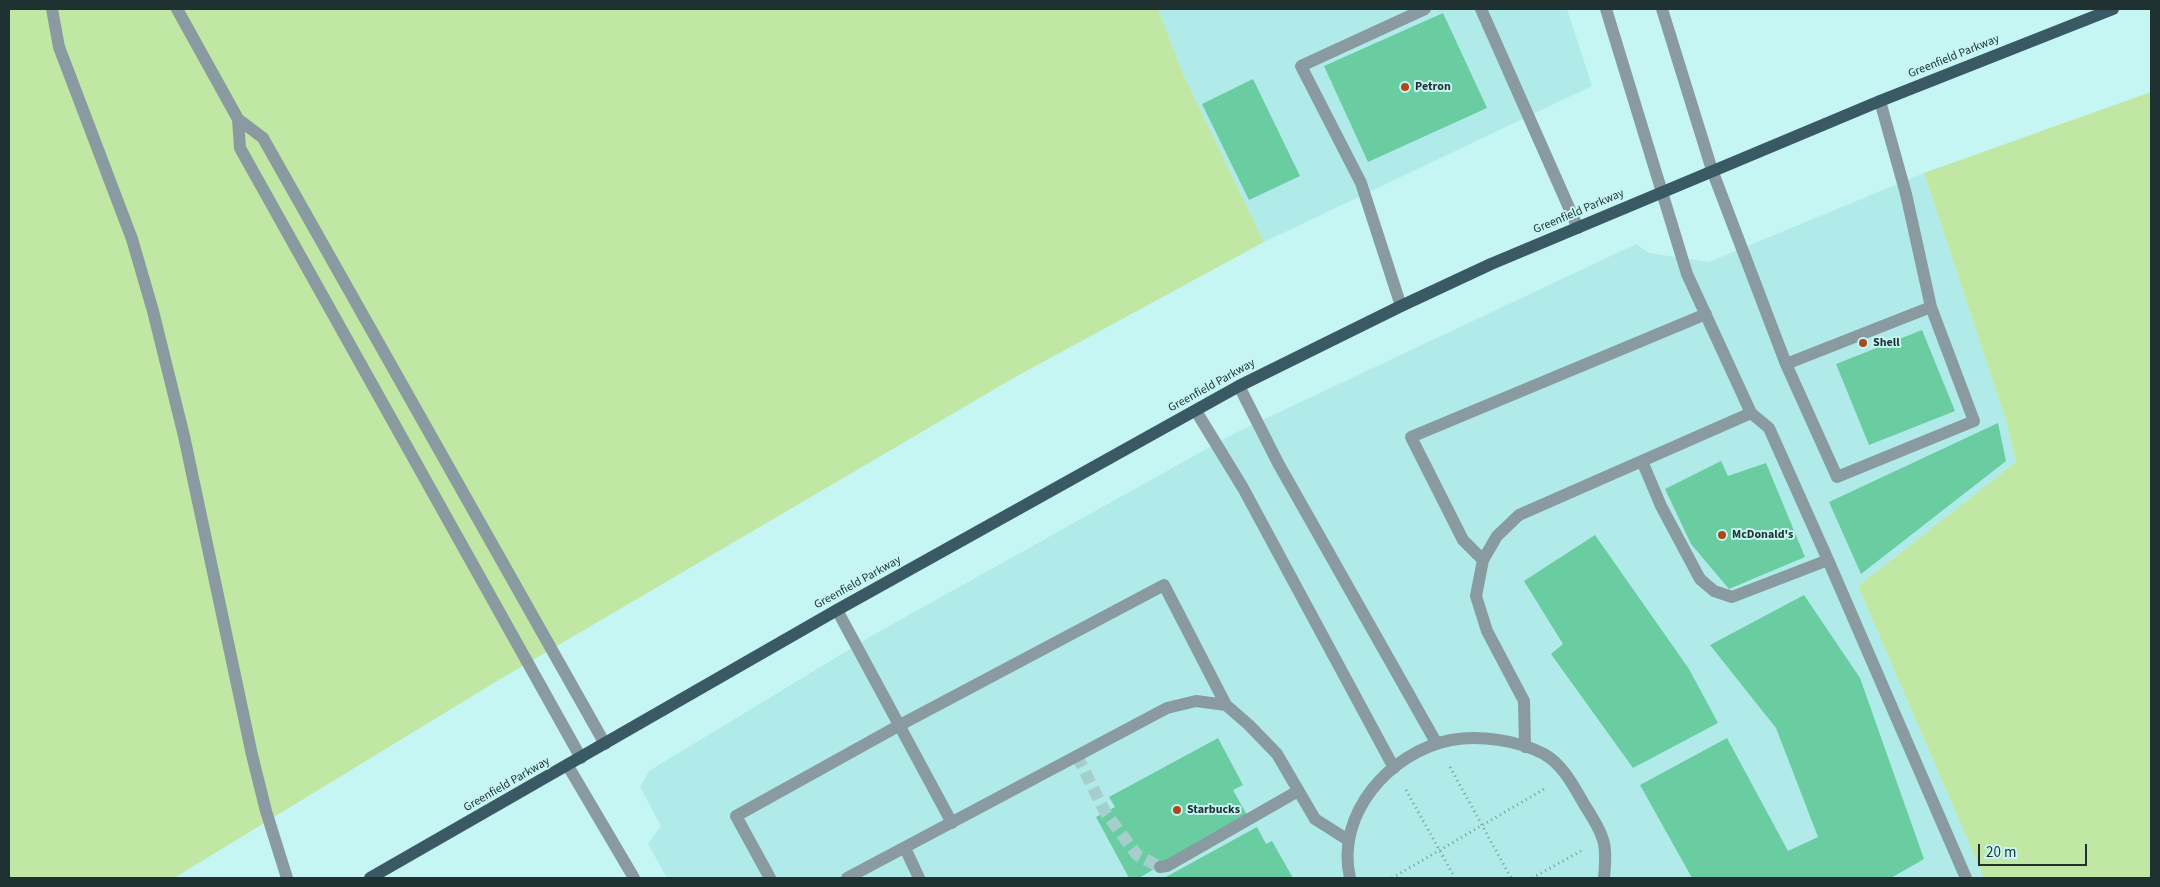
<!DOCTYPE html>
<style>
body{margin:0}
#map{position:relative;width:2160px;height:887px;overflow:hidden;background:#c5f6f3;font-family:"Source Sans 3",sans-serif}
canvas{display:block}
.frame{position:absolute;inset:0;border:10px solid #1f3231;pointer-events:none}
.scale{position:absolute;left:1978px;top:844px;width:109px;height:22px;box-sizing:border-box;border:2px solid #1f3231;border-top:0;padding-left:6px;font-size:15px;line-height:18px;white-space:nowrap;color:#1f3231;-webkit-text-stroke:4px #c5f6f3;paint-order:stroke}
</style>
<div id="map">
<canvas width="2160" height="887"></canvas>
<div class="frame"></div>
<div class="scale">20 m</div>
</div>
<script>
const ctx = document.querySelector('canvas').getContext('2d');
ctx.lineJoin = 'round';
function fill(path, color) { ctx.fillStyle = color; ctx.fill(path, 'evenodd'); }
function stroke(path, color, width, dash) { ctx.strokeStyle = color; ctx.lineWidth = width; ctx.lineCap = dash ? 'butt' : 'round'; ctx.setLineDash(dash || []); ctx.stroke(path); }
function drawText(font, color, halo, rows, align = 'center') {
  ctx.font = font + ' "Source Sans 3",sans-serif'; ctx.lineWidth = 4; ctx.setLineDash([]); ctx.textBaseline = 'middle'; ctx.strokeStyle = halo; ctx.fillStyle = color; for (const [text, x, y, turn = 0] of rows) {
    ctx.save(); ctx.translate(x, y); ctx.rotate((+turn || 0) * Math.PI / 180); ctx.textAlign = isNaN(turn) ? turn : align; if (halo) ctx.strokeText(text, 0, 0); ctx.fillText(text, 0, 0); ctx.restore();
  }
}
fill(new Path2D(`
 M1158,9H1567L1592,86L1264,242L1184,76Z
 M1924,173L2007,424L2016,462L1858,586L1984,878H667L648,844L661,826L640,787L649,771L873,635L1235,433L1636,244L1649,253L1709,262Z`), '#b1ebe9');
fill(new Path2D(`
 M9,9H1158L1184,76L1264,242L1017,376L492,684L174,878H9Z
 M2151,92V878H1984L1858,586L2016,462L2007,424L1924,173Z`), '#c0e7a4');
fill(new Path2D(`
 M1443,13L1487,108L1368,162L1324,66Z
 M1253,79L1300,176L1249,200L1202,104Z
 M1922,330L1955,411L1869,445L1836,364Z
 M1998,423L2006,461L1861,574L1829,502Z
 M1721,461L1728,476L1766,463L1805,557L1729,589L1691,544L1665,489Z
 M1595,535L1689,669L1718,723L1633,768L1551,654L1563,644L1524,581Z
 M1804,595L1860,678L1924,859L1891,878H1692L1640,785L1727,738L1788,851L1818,837L1776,728L1710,645Z
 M1218,738L1243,785L1233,790L1247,815L1139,878H1129L1096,817L1115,807L1109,797Z
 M1257,827L1266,844L1272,841L1293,878H1164Z`), '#69cda1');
stroke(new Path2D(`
 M1077,756L1105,812L1137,855L1160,867`), '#a4cfcc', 12, [12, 6]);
stroke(new Path2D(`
 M1450,767L1511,878
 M1406,790L1455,878
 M1392,878L1546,788
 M1532,878L1581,851`), '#779a98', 3, [1, 4]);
stroke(new Path2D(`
 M52,9L59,47L132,239L153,311L184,436L252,755L266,811L287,878
 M177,9L238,119L263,138L605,744
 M1481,9L1578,228
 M1606,9L1687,274L1751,413L1769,428L1828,560L1966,878
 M1662,9L1712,170L1786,364L1837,477L1974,421L1931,307L1906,194L1880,101
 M238,119L240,148L581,758
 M1401,306L1361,183L1301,66L1425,9
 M1786,364L1931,307
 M1239,386L1278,463L1437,744
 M1196,411L1243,488L1394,768
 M1642,461L1661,506L1700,579L1714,591L1732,597L1828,560
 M1483,560L1463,540L1411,437L1706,314
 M837,610L952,823
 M1525,747L1524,701L1487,631L1476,596L1483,560L1497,536L1519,515L1751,413
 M568,766L634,878
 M905,848L919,878
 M1160,867L1167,866L1298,791
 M770,878L736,816L900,725L1164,585L1226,705L1249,725L1277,754L1315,819L1348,840
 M847,878L1167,708L1196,701L1226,705
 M1350,878C1335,814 1390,752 1451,740C1480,735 1517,740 1544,754C1563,765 1573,785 1584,804C1590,814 1598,825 1602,837C1607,848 1605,867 1604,878`), '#899ba1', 12);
stroke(new Path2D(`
 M370,878L837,610L1239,386L1401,306L1491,264L1880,101L2113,9`), '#395965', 12);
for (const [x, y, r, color] of [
 [1405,87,5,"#ad4818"],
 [1863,343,5,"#ad4818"],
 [1722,535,5,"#ad4818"],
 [1177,810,5,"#ad4818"]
]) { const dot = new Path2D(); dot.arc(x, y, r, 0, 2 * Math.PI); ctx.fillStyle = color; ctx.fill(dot); stroke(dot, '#c5f6f3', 2); }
drawText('12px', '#1f3231', '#c5f6f3', [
 ["Greenfield Parkway",1954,57,-22],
 ["Greenfield Parkway",1579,212,-23],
 ["Greenfield Parkway",1212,386,-29],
 ["Greenfield Parkway",858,583,-29],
 ["Greenfield Parkway",507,785,-30]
]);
drawText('bold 12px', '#1f3231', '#c5f6f3', [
 ["Petron",1415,87],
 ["Shell",1873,343],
 ["McDonald's",1732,535],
 ["Starbucks",1187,810]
], 'left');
</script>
